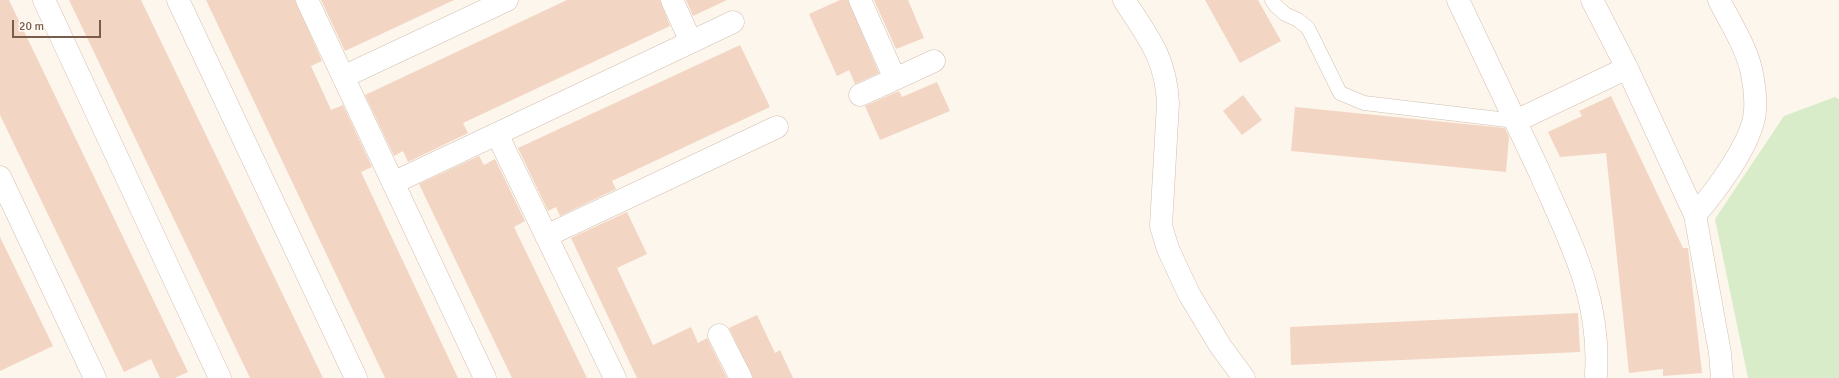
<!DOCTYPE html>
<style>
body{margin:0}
#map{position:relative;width:1839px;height:378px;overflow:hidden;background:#fdf6ec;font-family:Signika,sans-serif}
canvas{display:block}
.scale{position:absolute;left:12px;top:20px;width:89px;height:18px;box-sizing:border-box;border:2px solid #7a5c4d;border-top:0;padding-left:5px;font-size:12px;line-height:14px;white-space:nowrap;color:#7a5c4d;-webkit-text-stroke:3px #fffaf3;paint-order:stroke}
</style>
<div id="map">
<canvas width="1839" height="378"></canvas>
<div class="scale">20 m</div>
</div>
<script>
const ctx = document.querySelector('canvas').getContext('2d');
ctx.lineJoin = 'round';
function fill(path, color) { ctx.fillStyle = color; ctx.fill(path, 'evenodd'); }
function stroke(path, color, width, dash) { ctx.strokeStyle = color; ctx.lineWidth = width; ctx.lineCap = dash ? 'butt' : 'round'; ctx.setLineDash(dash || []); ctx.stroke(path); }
fill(new Path2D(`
 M1835,97L1839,99V378H1748L1715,219L1784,116Z`), '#d8ecc9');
fill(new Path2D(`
 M0,0H9L188,372L175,378H160L151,359L124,372L0,115Z
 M69,0H141L323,378H250Z
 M206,0H295L322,61L311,66L331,110L343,105L372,167L361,172L458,378H385Z
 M321,0H454L345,51Z
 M567,0H660L670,26L463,123L468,133L408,162L403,151L394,156L365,95Z
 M686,0H727L693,16Z
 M840,0H848L879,73L855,84L849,70L837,76L809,14Z
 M874,0H908L924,38L896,49Z
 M1205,0H1258L1281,41L1240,63Z
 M740,45L770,107L612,181L616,189L560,216L556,207L548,211L518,148Z
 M937,82L950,111L880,140L865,106L899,91L902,97Z
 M1243,95L1262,120L1242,135L1223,111Z
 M1611,96L1683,248H1688L1702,373L1663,376V369L1629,373L1606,153L1560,157L1548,132L1582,116L1579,111Z
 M1295,107L1505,128L1509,137L1506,172L1291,151Z
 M479,156L484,165L495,159L525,221L514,227L587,378H512L419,184Z
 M627,212L647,254L617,268L653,345L691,327L698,343L707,338L727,378H637L571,238Z
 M0,237L53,346L0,371Z
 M1578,313L1580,352L1291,365L1290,327Z
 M757,315L775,353L780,350L793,378H753L729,328Z`), '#f3d5c3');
const service = new Path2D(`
 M1272,0L1276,6L1285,14L1298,20L1308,28L1340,93L1364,103L1516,121`);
const minor = new Path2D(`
 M44,0L220,378
 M178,0L356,378
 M307,0L485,378
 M860,0L895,79L934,61
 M1124,0C1148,37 1166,58 1168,103L1161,226L1168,249L1189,294L1221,347L1244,378
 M1458,0C1485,58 1513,115 1540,173C1570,242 1601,297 1596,375
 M1592,0L1627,68L1695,215
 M1719,0C1730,22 1745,45 1751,69C1754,83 1756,97 1755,111C1753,142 1715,192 1695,215L1720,353L1722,378
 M691,42L733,22
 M343,77L507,0
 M860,95L895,79
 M1516,121L1627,68
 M497,134L615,378
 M0,177L95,378
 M393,183L691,42L672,0
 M546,236L777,127
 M719,335L741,378`);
stroke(service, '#d1beb0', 15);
stroke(minor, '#d1beb0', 23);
stroke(service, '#fff', 14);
stroke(minor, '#fff', 22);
</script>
